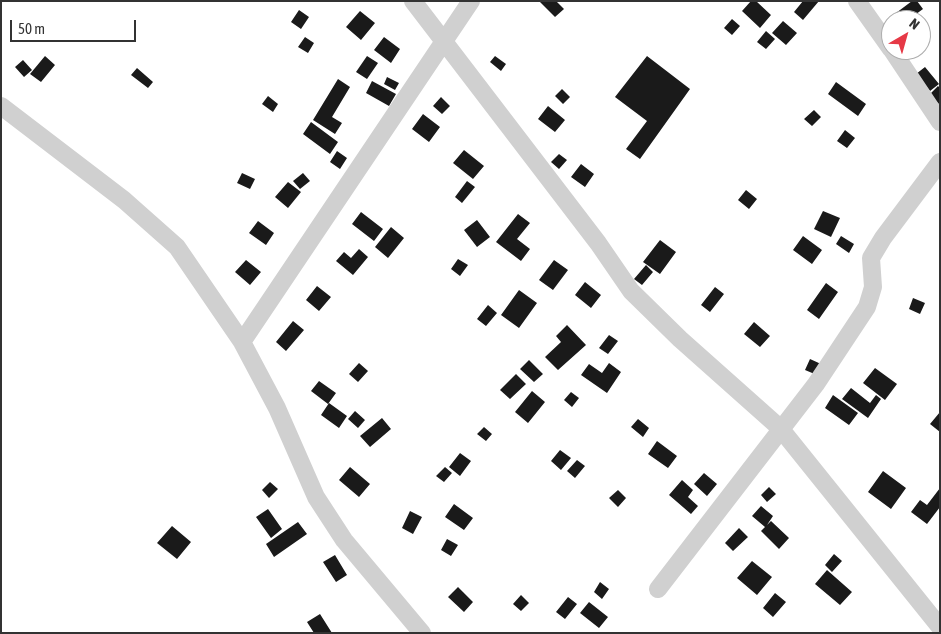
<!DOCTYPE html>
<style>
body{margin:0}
#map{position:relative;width:941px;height:634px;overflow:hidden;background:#fff;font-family:"Asap Condensed",sans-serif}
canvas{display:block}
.frame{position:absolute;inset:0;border:2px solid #333;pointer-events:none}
.north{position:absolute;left:881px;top:10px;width:50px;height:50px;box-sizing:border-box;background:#fff;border:1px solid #adadad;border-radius:50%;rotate:38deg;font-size:14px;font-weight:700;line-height:20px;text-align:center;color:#333}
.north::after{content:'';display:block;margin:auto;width:18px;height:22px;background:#e63946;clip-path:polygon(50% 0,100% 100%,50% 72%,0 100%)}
.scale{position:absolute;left:10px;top:20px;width:126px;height:22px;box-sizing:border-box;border:2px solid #333;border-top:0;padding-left:6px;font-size:15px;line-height:18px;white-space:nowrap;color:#333;-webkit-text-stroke:4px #fff;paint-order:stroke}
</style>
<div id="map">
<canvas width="941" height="634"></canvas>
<div class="frame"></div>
<div class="north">N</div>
<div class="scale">50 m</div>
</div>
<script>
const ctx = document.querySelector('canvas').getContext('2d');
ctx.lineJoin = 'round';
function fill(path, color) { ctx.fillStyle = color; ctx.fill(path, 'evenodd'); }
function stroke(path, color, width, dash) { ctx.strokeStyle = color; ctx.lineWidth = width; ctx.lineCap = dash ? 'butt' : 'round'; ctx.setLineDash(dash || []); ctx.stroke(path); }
fill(new Path2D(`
 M539,1H556L564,9L555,17Z
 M751,1H756L771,15L760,28L742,11Z
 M803,1H819L803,20L794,12Z
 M912,1H917L923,9L908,20H896L892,16Z
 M299,10L309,17L301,29L291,22Z
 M360,11L375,23L361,40L346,27Z
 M732,19L740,26L732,35L724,28Z
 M783,21L797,33L786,45L772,33Z
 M766,31L775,39L766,49L757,42Z
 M305,37L314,43L308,53L298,47Z
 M384,37L400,49L391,63L374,50Z
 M45,56L55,65L41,82L30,74Z
 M367,56L378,63L367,79L356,72Z
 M495,56L506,64L501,71L490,62Z
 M647,56L690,89L640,159L626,149L647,121L615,97Z
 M23,60L32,70L24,77L15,67Z
 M925,67L939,84L930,91L916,74Z
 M137,68L153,82L148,88L131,75Z
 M387,77L399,83L395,90L384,84Z
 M338,79L350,87L332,117L342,123L335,134L313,120Z
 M372,81L396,94L389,106L366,93Z
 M836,82L866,104L858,116L828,94Z
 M938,86L940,88V105L929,95Z
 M562,89L570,97L563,104L555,96Z
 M268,96L278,104L273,112L262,104Z
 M441,97L450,106L442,114L433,106Z
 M548,106L565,120L555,132L538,119Z
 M814,110L821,117L812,126L804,119Z
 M423,114L440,127L429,142L412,129Z
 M311,122L338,142L330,154L303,134Z
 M845,130L855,138L847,148L837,141Z
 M464,150L484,166L473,179L453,163Z
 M337,151L347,158L340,169L330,162Z
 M559,154L567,160L559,169L551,162Z
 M581,164L594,174L585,187L571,177Z
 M242,173L255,179L250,189L237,183Z
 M303,173L310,181L300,189L293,181Z
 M467,181L475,187L462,203L455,197Z
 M288,182L301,192L288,208L275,197Z
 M746,190L757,199L749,209L738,200Z
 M823,211L840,218L831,237L814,229Z
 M361,212L383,229L374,241L352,224Z
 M518,214L530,223L517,239L530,249L521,261L496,242Z
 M477,220L490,237L477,247L464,230Z
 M258,221L274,233L266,245L249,233Z
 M391,227L404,238L388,258L375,247Z
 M803,236L822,250L812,264L793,250Z
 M841,236L854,244L849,253L836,244Z
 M660,240L676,252L660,274L643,262Z
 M359,249L368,257L353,275L336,261L344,252L351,258Z
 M458,259L468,265L460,276L451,269Z
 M246,260L261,272L250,285L235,272Z
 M554,260L568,270L553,290L539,280Z
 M646,265L653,272L642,285L634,279Z
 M585,282L601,295L591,308L575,295Z
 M826,283L838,292L819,319L807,310Z
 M317,286L331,297L319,311L306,300Z
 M715,287L724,294L710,312L701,305Z
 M519,290L537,303L519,328L501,315Z
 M913,298L925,303L920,314L909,309Z
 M488,305L497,313L486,326L477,319Z
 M293,321L304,330L286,351L276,342Z
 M754,322L770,336L760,347L744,334Z
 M567,325L586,345L558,370L545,357L561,342L556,336Z
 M609,335L618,341L608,354L599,348Z
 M810,359L821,364L817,375L805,370Z
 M529,360L543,374L534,382L520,369Z
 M359,363L368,371L358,382L349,374Z
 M609,363L621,372L607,393L581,375L589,364L602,373Z
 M875,368L897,384L885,400L863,383Z
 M516,374L526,384L510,399L500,390Z
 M319,381L336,393L328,404L311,391Z
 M851,388L870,403L876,395L881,399L868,418L842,399Z
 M532,391L545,402L528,423L515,412Z
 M571,392L579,398L572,407L564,400Z
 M833,395L858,413L849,425L825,408Z
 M329,403L347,416L339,428L321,415Z
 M355,411L365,420L358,428L348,419Z
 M940,412V432L930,424Z
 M382,418L391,429L370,447L360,436Z
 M638,419L649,428L643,437L631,427Z
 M484,427L492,434L486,441L477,434Z
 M657,441L677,456L668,468L648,454Z
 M560,450L571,458L561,470L551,461Z
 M460,453L471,461L460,476L449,467Z
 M577,460L585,466L575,478L567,471Z
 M350,467L370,484L359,497L339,480Z
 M445,467L452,473L444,482L436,476Z
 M883,471L906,488L891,509L868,492Z
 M704,473L717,484L707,496L694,484Z
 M682,480L693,490L688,497L698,506L691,514L669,495Z
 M270,482L278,489L269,498L262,490Z
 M769,487L776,494L767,502L761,495Z
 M940,488V507L927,524L911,512L920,500L927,505Z
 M618,490L626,498L618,507L609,498Z
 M454,504L473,518L464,530L445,517Z
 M761,506L773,516L767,525L771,521L789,538L779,549L761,531L765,527L752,516Z
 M268,509L282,529L271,538L256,517Z
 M410,511L422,517L413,534L402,528Z
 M298,522L307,534L274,557L266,544Z
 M172,526L191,542L177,559L157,543Z
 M739,528L748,537L733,551L725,543Z
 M447,539L458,545L451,556L441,550Z
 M834,554L842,561L832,572L825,565Z
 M335,555L347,575L336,582L323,562Z
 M752,561L772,577L757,595L737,578Z
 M827,570L852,592L840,605L815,584Z
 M600,582L609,589L602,599L594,592Z
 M458,587L473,602L464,612L448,597Z
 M775,593L786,602L773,617L763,608Z
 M521,595L529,603L521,611L513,604Z
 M568,597L577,604L565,619L556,612Z
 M589,602L608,617L599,628L580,613Z
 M320,614L332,633H314L307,622Z`), '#1a1a1a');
stroke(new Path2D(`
 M413,1L598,243L631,291L680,339L780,428L940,627
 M857,1L891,49
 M892,50L940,122
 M1,106L124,200L177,247L242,342L277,408L316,497L344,540L422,633
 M242,342L471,1
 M658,589L816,384L867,307L873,287L871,258L883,238L940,162`), '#d0d0d0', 18);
</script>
